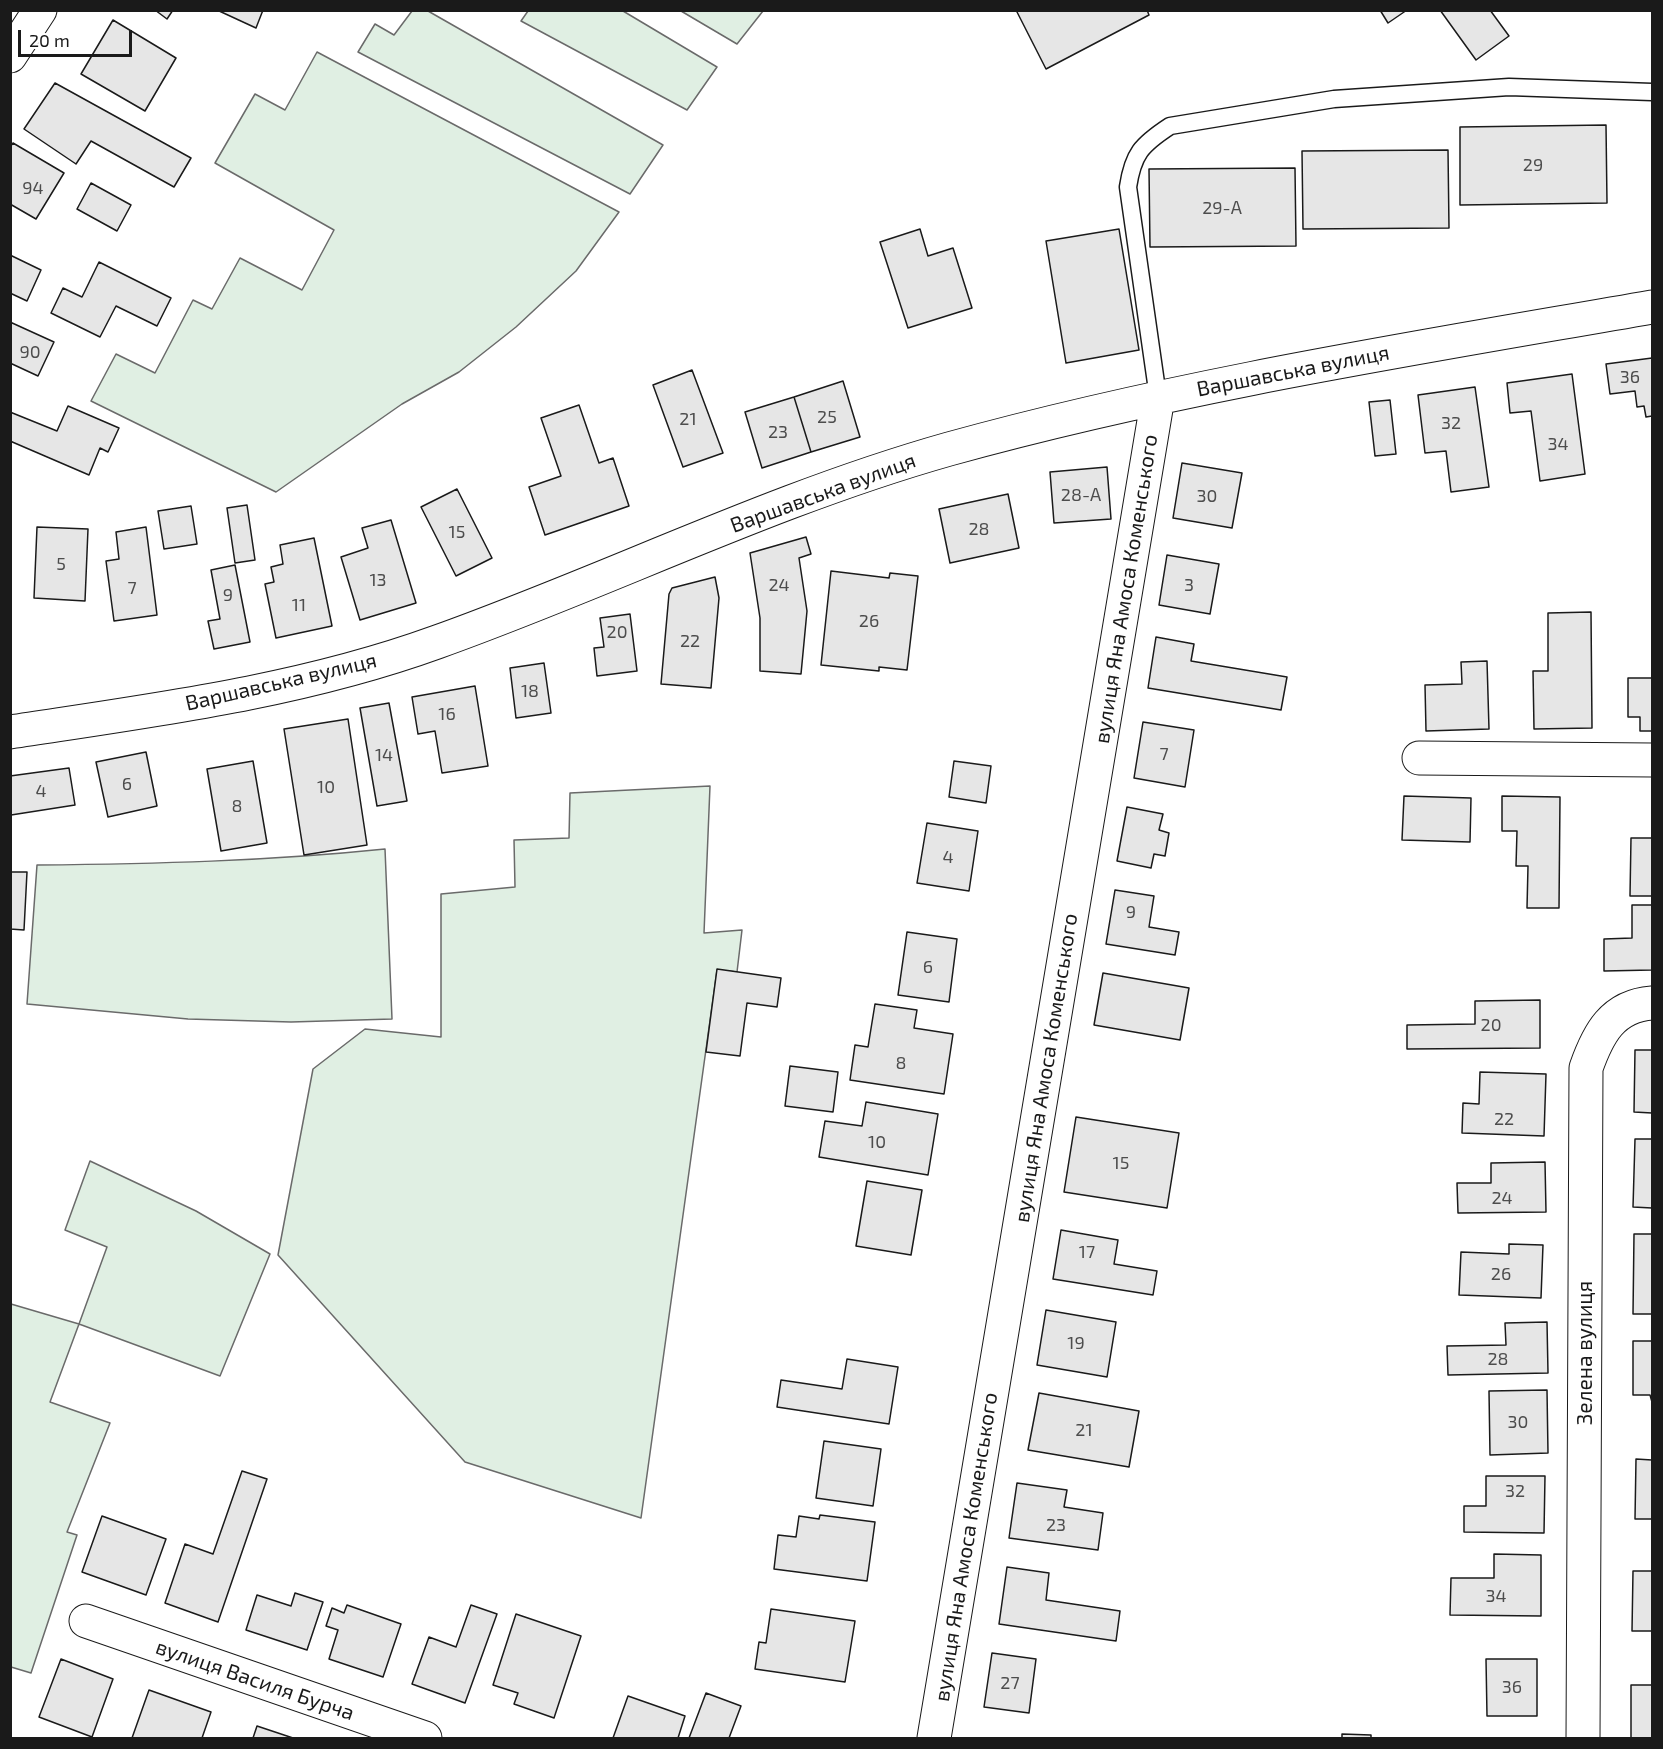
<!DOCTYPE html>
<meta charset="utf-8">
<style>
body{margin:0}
#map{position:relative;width:1663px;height:1749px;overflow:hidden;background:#fff;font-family:"Exo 2",sans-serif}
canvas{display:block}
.frame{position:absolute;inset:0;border:12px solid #1a1a1a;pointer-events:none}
.scale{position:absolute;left:18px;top:30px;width:114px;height:27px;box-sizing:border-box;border:3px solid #1a1a1a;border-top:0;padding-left:8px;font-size:18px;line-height:21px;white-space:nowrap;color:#1a1a1a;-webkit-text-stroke:4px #fff;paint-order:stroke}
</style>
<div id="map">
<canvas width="1663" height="1749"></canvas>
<div class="frame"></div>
<div class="scale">20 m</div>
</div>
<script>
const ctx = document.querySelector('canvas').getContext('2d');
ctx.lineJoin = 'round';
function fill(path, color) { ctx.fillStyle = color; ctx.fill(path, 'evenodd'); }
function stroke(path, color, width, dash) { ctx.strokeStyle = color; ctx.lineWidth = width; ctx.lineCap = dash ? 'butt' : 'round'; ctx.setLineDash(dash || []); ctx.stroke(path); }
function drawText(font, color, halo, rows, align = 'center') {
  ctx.font = font + ' "Exo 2",sans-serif'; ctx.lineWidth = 4.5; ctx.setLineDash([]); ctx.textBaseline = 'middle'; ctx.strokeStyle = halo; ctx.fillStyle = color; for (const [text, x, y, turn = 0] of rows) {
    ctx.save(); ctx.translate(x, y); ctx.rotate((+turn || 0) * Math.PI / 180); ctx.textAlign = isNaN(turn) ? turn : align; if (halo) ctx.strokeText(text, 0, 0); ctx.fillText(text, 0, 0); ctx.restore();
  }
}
const green = new Path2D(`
 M412,11H428L663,145L630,194L358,52L375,24L394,35Z
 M528,11H623L717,67L687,110L521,21Z
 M681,11H763L737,44Z
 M317,52L619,212L576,271L516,327L459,372L402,404L276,492L91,401L116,354L155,373L193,300L212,309L240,258L302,290L334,230L215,163L255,94L285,110Z
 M710,786L704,933L742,930L737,972L717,970L641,1518L465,1462L278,1255L313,1069L365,1029L441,1037V894L515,887L514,840L569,838L570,793Z
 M385,849L392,1019L291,1022L188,1019L27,1004L37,865C154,864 269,861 385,849Z
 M90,1161L196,1211L270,1254L220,1376L79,1324L50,1402L110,1423L67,1532L77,1535L31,1673L11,1667V1304L79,1324L107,1247L65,1230Z`);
fill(green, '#e0efe3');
stroke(green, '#6a6a6a', 1.5);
const building = new Path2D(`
 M155,10H173L167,19Z
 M217,10H263L256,28Z
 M1016,10H1147L1149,15L1046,69Z
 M1380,10H1407L1388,23Z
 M1440,10H1490L1509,36L1476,60Z
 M113,20L176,58L145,111L81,74Z
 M55,83L191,158L174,187L91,141L76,164L24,129Z
 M1606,125L1607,203L1460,205V127Z
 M13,143L64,173L36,219L10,204V147Z
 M1448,150L1449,228L1303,229L1302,151Z
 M1295,168L1296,246L1150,247L1149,169Z
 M91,183L131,205L117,231L77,209Z
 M920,229L928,256L953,248L972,308L908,328L880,242Z
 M1119,229L1139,350L1066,363L1046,241Z
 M10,255L41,270L27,301L10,293Z
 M99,262L171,298L157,326L116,306L100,337L51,313L63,288L82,297Z
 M10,322L54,342L38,376L10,363Z
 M1652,358V416L1646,417L1644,406L1637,407L1635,391L1610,394L1606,364Z
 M692,370L723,453L683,467L653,385Z
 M1572,374L1585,474L1540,481L1531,411L1510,413L1507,383Z
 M843,381L860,437L811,452L794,397Z
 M1475,387L1489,487L1451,492L1446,451L1425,453L1418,395Z
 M794,397L811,452L762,468L745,412Z
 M1390,400L1396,454L1375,456L1369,402Z
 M579,405L599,463L613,458L629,506L545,535L529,487L561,476L541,418Z
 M68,406L119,428L108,452L100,448L89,475L10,441V412L57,431Z
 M1182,463L1242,473L1232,528L1173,518Z
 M1107,467L1111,519L1054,523L1050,472Z
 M457,489L492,558L456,576L421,507Z
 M1008,494L1019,548L950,563L939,509Z
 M247,505L255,560L235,563L227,508Z
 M191,506L197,544L164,549L158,511Z
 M391,520L416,603L360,620L341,557L368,548L362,528Z
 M37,527L88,529L85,601L34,598Z
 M146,527L157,615L114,621L106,561L119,559L116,532Z
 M806,537L811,554L799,558L807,611L801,674L760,671V618L750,553Z
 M314,538L332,626L276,638L265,584L274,582L271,567L283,564L280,545Z
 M1167,555L1219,564L1210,614L1159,605Z
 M235,565L250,642L214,649L208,621L220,619L211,570Z
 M831,571L889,578L890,573L918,576L907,670L879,667V671L821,665Z
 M715,577L719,598L711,688L661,684L669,594L672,588Z
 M1591,612L1592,728L1534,729L1533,671H1548V613Z
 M630,614L637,671L597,676L594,648L604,647L600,618Z
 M1156,637L1194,644L1191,661L1287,677L1281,710L1148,688Z
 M1487,661L1489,729L1426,731L1425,685L1462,684L1461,662Z
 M544,663L551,713L516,718L510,668Z
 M1628,678H1652V731H1640V717H1628Z
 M475,686L488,766L442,773L435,731L418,734L412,697Z
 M389,703L407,801L377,806L360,708Z
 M348,719L367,845L304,855L284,729Z
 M1143,722L1194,730L1185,787L1134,778Z
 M146,752L157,806L108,817L96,762Z
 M253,761L267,843L221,851L207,769Z
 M954,761L991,766L986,803L949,797Z
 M69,768L75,805L11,815L10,776Z
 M1404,796L1471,798L1470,842L1402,840Z
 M1502,796L1560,797L1559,908H1527L1528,866H1516L1517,831H1502Z
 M1127,807L1163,814L1159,830L1169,833L1165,856L1154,854L1151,868L1117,861Z
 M927,823L978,831L969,891L917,883Z
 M1631,838H1652V896H1630Z
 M10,872H27L24,930L10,929Z
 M1115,890L1154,896L1149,927L1179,932L1175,955L1106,944Z
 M1632,905H1652V970L1604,971V939L1632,938Z
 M907,932L957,939L949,1002L898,995Z
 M717,969L781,978L777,1007L747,1003L740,1056L706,1052Z
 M1103,973L1189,988L1180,1040L1094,1025Z
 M1540,1000V1048L1407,1049V1025L1475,1024V1001Z
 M875,1004L917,1010L914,1028L953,1034L944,1094L850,1080L855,1045L868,1047Z
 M1635,1050H1652V1113L1634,1112Z
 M790,1066L838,1072L833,1112L785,1106Z
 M1480,1072L1546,1074L1544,1136L1462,1133L1463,1103L1479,1104Z
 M866,1102L938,1114L928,1175L819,1157L825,1121L862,1126Z
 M1076,1117L1179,1133L1167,1208L1064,1192Z
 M1635,1139H1652V1208L1633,1207Z
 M1545,1162L1546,1212L1458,1213L1457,1183H1491V1163Z
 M867,1181L922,1190L911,1255L856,1246Z
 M1061,1230L1118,1240L1114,1264L1157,1271L1153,1295L1053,1279Z
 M1634,1234H1652V1314H1633Z
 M1509,1244L1543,1245L1541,1298L1459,1295L1461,1252L1509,1254Z
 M1046,1310L1116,1322L1107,1377L1037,1365Z
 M1547,1322L1548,1373L1448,1375L1447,1346L1506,1345L1505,1323Z
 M1633,1341H1652V1402L1650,1395H1633Z
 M847,1359L898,1367L889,1424L777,1407L781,1380L842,1389Z
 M1547,1390L1548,1453L1490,1455L1489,1391Z
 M1039,1393L1139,1411L1129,1467L1028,1450Z
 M824,1441L881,1449L873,1506L816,1498Z
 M1636,1459L1652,1460V1519H1635Z
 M242,1471L267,1479L218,1622L165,1603L185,1544L213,1554Z
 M1486,1476H1545L1544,1533L1464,1532V1506H1486Z
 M1017,1483L1067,1490L1064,1507L1103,1513L1098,1550L1009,1538Z
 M820,1515L875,1522L867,1581L774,1569L778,1535L796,1537L799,1516L819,1519Z
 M102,1516L166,1539L146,1595L82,1572Z
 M1494,1554L1541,1555V1616L1450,1615L1451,1578H1494Z
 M1007,1567L1049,1573L1046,1600L1120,1611L1116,1641L999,1624Z
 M1633,1571H1652V1631H1632Z
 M295,1593L323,1602L307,1650L246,1630L257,1595L291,1606Z
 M347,1605L401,1624L383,1677L329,1659L338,1630L326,1626L332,1608L344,1613Z
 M471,1605L497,1614L465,1703L412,1684L429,1637L456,1647Z
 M771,1609L855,1621L845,1682L755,1669L759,1642L766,1643Z
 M516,1614L581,1636L554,1718L514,1704L518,1693L493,1685Z
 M992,1653L1036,1659L1029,1713L984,1707Z
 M61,1659L113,1679L92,1737L39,1717Z
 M1486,1659H1537V1716H1487Z
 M1631,1685H1652V1738H1631Z
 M149,1690L211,1712L202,1738H132Z
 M706,1693L741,1706L729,1738H689Z
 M628,1696L685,1716L678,1738H613Z
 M257,1726L293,1738H253Z
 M1342,1734L1371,1735V1738H1342Z`);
fill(building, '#e6e6e6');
stroke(building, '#1a1a1a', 1.5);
const service = new Path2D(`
 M1158,397L1128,187C1133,154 1141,145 1170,126L1334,99L1509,87L1652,92`);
const minor = new Path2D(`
 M1419,758L1652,760
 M86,1621L425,1738
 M1583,1738L1586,1068C1598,1034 1612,1006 1652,1003`);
const tertiary = new Path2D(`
 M10,732C154,710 299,692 437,642C608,581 772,499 949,449C1180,385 1417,348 1652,307
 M934,1738L1158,397`);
const secondary = new Path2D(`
 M10,56L40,10`);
stroke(service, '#1a1a1a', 19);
stroke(minor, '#1a1a1a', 35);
stroke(tertiary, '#1a1a1a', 35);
stroke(secondary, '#1a1a1a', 35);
stroke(service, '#fff', 16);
stroke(minor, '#fff', 33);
stroke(tertiary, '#fff', 33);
stroke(secondary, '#fff', 33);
drawText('18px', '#4d4d4d', null, [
 ["29",1533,165],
 ["94",33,188],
 ["29-А",1222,208],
 ["90",30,352],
 ["36",1630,377],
 ["25",827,417],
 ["21",688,419],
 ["32",1451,423],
 ["23",778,432],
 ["34",1558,444],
 ["28-А",1081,495],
 ["30",1207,496],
 ["28",979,529],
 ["15",457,532],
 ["5",61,564],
 ["13",378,580],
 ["24",779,585],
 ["3",1189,585],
 ["7",132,588],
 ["9",228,595],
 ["11",299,605],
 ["26",869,621],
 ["20",617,632],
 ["22",690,641],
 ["18",530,691],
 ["16",447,714],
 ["7",1164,754],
 ["14",384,755],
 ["6",127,784],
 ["10",326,787],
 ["4",41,791],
 ["8",237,806],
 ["4",948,857],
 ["9",1131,912],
 ["6",928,967],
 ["20",1491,1025],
 ["8",901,1063],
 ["22",1504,1119],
 ["10",877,1142],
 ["15",1121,1163],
 ["24",1502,1198],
 ["17",1087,1252],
 ["26",1501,1274],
 ["19",1076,1343],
 ["28",1498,1359],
 ["30",1518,1422],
 ["21",1084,1430],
 ["32",1515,1491],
 ["23",1056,1525],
 ["34",1496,1596],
 ["27",1010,1683],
 ["36",1512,1687]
]);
drawText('21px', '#1a1a1a', '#fff', [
 ["Варшавська вулиця",1293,371,-11],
 ["Варшавська вулиця",823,493,-20],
 ["вулиця Яна Амоса Коменського",1126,589,-81],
 ["Варшавська вулиця",281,682,-13],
 ["вулиця Яна Амоса Коменського",1046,1068,-81],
 ["Зелена вулиця",1585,1353,-90],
 ["вулиця Яна Амоса Коменського",966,1547,-81],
 ["вулиця Василя Бурча",255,1680,19]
]);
</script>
